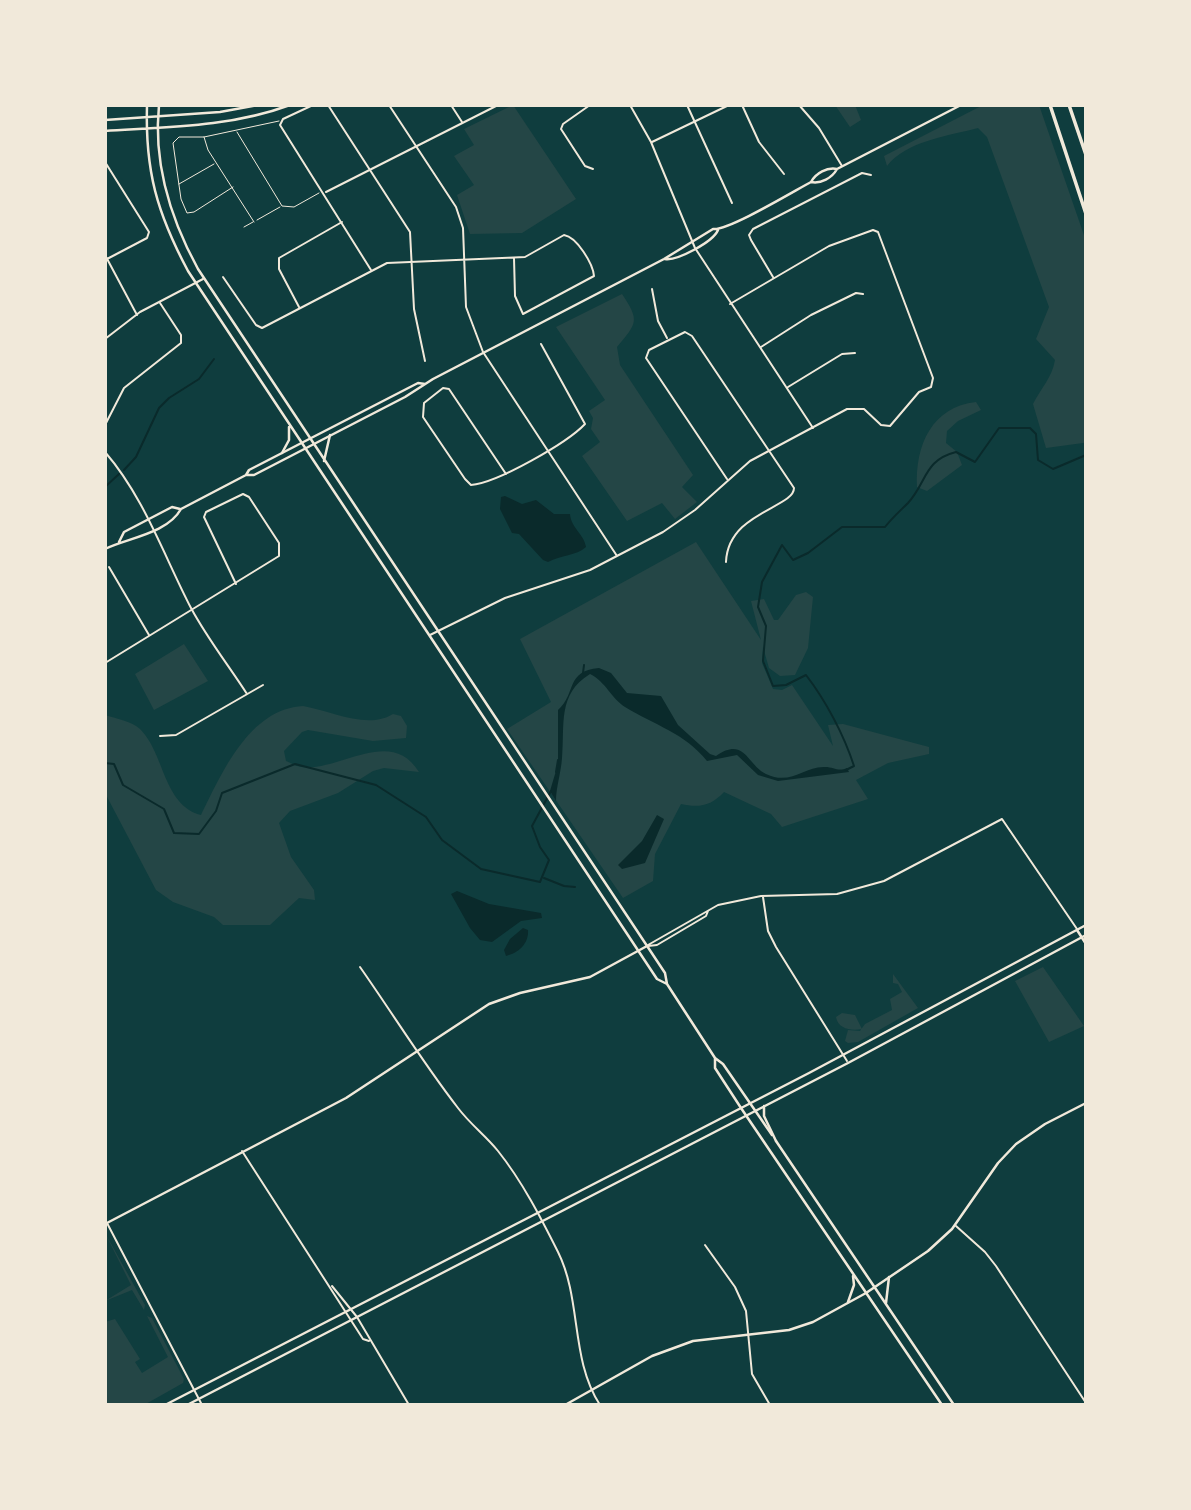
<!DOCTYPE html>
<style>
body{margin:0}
#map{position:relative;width:1191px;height:1510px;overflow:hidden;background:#0f3d3e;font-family:Raleway,sans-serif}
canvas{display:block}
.frame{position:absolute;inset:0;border:107px solid #f1e9da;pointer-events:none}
</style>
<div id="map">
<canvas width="1191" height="1510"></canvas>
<div class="frame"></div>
</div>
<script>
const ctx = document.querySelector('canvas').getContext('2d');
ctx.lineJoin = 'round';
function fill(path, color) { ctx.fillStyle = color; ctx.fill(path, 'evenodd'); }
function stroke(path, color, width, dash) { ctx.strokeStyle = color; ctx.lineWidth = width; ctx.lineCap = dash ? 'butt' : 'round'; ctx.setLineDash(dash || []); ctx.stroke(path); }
fill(new Path2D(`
 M513,105L576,199L522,233L470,234L457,195L474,185L454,156L474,145L464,129Z
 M835,105H855L861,120L850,127Z
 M983,105H1039L1086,241V442L1083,443L1046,448L1033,404C1041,388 1052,378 1055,360L1036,339L1049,307L987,137L978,128C948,136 906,141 887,166L884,156Z
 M622,294C640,321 637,323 617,347L620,365L693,475L682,487L697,502L675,519L662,503L627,521L582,456L600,442L591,429L593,418L589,411L605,400L556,327Z
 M976,402L981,410L958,421L947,431L946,443L957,452L962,465L927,491L917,487C915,445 932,407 976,402Z
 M696,542L761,640L751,601L764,599L774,620H778L796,595L806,592L813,597L808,648L795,675L780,676L769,668L763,647L762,663L773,689L782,690L792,685L833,746L828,725L843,724L929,747V754L888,763L856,780L868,799L782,827L771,814L724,792C711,806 699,808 681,804L655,854L653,881L623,898L507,729L551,702L520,639Z
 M184,644L208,681L154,710L135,674Z
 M303,706C332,711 367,730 393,714L401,716L407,726L406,738L373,741L308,730L302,732L284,751L286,761C291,763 297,767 302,767C341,771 391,726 419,772L384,768L373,771L338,793L290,811L279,823L291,857L314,890L315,900L299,898L270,925H223L214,917L173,902L156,890L105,793V715C115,718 133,722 140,729C165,754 163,805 201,815C222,773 249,709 303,706Z
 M1043,967L1084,1026L1049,1042L1015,981Z
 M893,974L918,1008L858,1042L848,1043L845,1041L848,1030L860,1031L865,1024L892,1010L890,999L902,992L898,984L893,983Z
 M842,1013L855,1015L862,1029C851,1031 838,1029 836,1017Z
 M105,1233L145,1305L144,1310L132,1290L105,1301L131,1285Z
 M147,1316L152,1318L184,1379L183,1383L144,1405H105V1322L115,1319L140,1359L135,1362L142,1373L168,1357Z`), '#244646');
fill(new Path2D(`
 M505,496L522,504L536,500L554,514H570C571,528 584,534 586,547C576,556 561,555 548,562L543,560L519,534L512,533L500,509L501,497Z
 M599,668L611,673L627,693L661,696L678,725L710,754L716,756C745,736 747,765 766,774C791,786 804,766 825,767C834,767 838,772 847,768L849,772L778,781L758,775L737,755L707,761C685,733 654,725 625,707C611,698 606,682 590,674C557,694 565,725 562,758C561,773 556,787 556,801L550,791L558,764V710C577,693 565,671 599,668Z
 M657,815L664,819L645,863L622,869L618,865L642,841Z
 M457,891L489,904L541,913L542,918L521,921L492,942L480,940L470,928L451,894Z
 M523,928L528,930C529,944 518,953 506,956L504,950L510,939Z`), '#0a2a2b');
stroke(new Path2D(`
 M124,470L136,457L159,408L169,398L199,379L214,359
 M105,487L119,474
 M583,673L584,665
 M105,763L114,764L123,785L164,809L174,833L199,834L216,811L222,793L295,764L376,785L426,817L442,840L481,869L540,882L549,860L540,847L532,826L551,791
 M846,770L854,766C844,735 826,701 806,675L786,685L773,686L763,661L766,626L758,607L762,582L782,545L793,560L808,553L842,527H885C892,518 900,511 908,503C927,482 924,460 956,452L975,462L999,428H1030L1036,434L1038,460L1053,469L1086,455
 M556,772L558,760
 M544,878L564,886L575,887`), '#0a2a2b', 2);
stroke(new Path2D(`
 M237,132L282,206L294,207L319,193
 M204,137L208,150L254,222
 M179,184L214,164
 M233,187L194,212L187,213L181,199L173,143L179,137H204L279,121
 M257,220L280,207
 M244,227L253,222`), '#f1e9da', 1);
stroke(new Path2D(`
 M313,105L283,119L280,125L371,270
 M328,105L410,232L414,309L425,361
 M389,105L456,207L463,228L466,307L483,352L617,556
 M451,105L462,122
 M590,105L563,124L561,129L585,166L593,169
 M630,105L651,142L695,248L813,428
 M687,105L732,203
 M742,105L759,142L784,174
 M799,105L819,128L842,166
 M652,142L729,105
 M105,162L149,232L147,238L107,259
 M326,192L498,105
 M105,255L137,315
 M223,277L256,325L262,328L387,263L525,257L564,235C577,237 593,264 594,276L523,314L515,296L514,258
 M773,277L751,240L749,235L753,229L862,173L871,175
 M652,289L658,321L667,338
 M299,307L279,269V258L342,222
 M105,339L140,312L203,279
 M761,347L811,315L856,293L863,294
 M788,387L842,354L855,353
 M105,425L124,388L181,343V335L160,303
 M105,452C144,497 164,556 191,608C207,638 229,666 247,694
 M506,474L449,389L443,388L424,403L423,417L465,479L471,485C497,483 567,443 585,424L541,344
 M726,562C728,512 794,508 794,488L692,336L685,332L649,350L646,358L727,479
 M109,567L149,635
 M430,635L505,598L590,570L663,532L695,510L750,461L847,409H864L881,425L890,426L919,392L931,387L933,378L878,232L873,230L829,246L730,304
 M105,663L279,556V543L249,497L243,494L206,512L204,517L236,584
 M160,736L176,735L263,685
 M763,897L768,931L776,947L847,1061
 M648,945L718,905L761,896L837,894L884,881L1002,819L1077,929
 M648,946L657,945L706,916L708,911
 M360,967C393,1014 423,1063 458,1108C470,1124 486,1136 498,1151C522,1181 541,1218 558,1252C582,1300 570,1359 600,1405
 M1085,1024H1086
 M242,1151L363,1339L369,1341
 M107,1223L202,1405
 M956,1226L985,1252L996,1266L1086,1403
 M705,1245L735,1287L746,1311L752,1374L770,1405
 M332,1286L357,1317L409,1405`), '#f1e9da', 2);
stroke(new Path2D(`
 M811,182C821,184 832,178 837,169
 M665,259C677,261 713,242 718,230
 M246,475H254L405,397L433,379L664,259L713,229C728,231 794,191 811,182C816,173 827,167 837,169L961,105
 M119,542L124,532L172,507L180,509
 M105,549C127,538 167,534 181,509L246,475L249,470L418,383L425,384
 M1077,930L1086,944
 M105,1224L346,1098L489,1004L520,993L590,977L647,946
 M565,1405L652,1356L693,1341L789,1330L813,1322L866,1293L928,1251L952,1229L998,1163L1016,1144L1045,1124L1086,1103`), '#f1e9da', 2.5);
stroke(new Path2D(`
 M147,105C145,171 157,213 188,271L657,979L667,984
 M159,105C153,164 170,218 198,269L665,973L667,984L715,1058L723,1064L772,1135
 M105,120L220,112L258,105
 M105,131C168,127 231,127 290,105
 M282,453L289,440V427
 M324,461L330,435
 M715,1058V1068L741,1108L942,1405
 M776,1141L954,1405
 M848,1302L854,1285L853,1276
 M886,1303L889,1277`), '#f1e9da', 2.5);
stroke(new Path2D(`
 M764,1106V1116L776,1141
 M165,1405L809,1073L1086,925
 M187,1405L848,1063L1086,935`), '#f1e9da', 2.5);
stroke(new Path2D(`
 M1050,105L1086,214
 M1069,105L1086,155`), '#f1e9da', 3.5);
</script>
